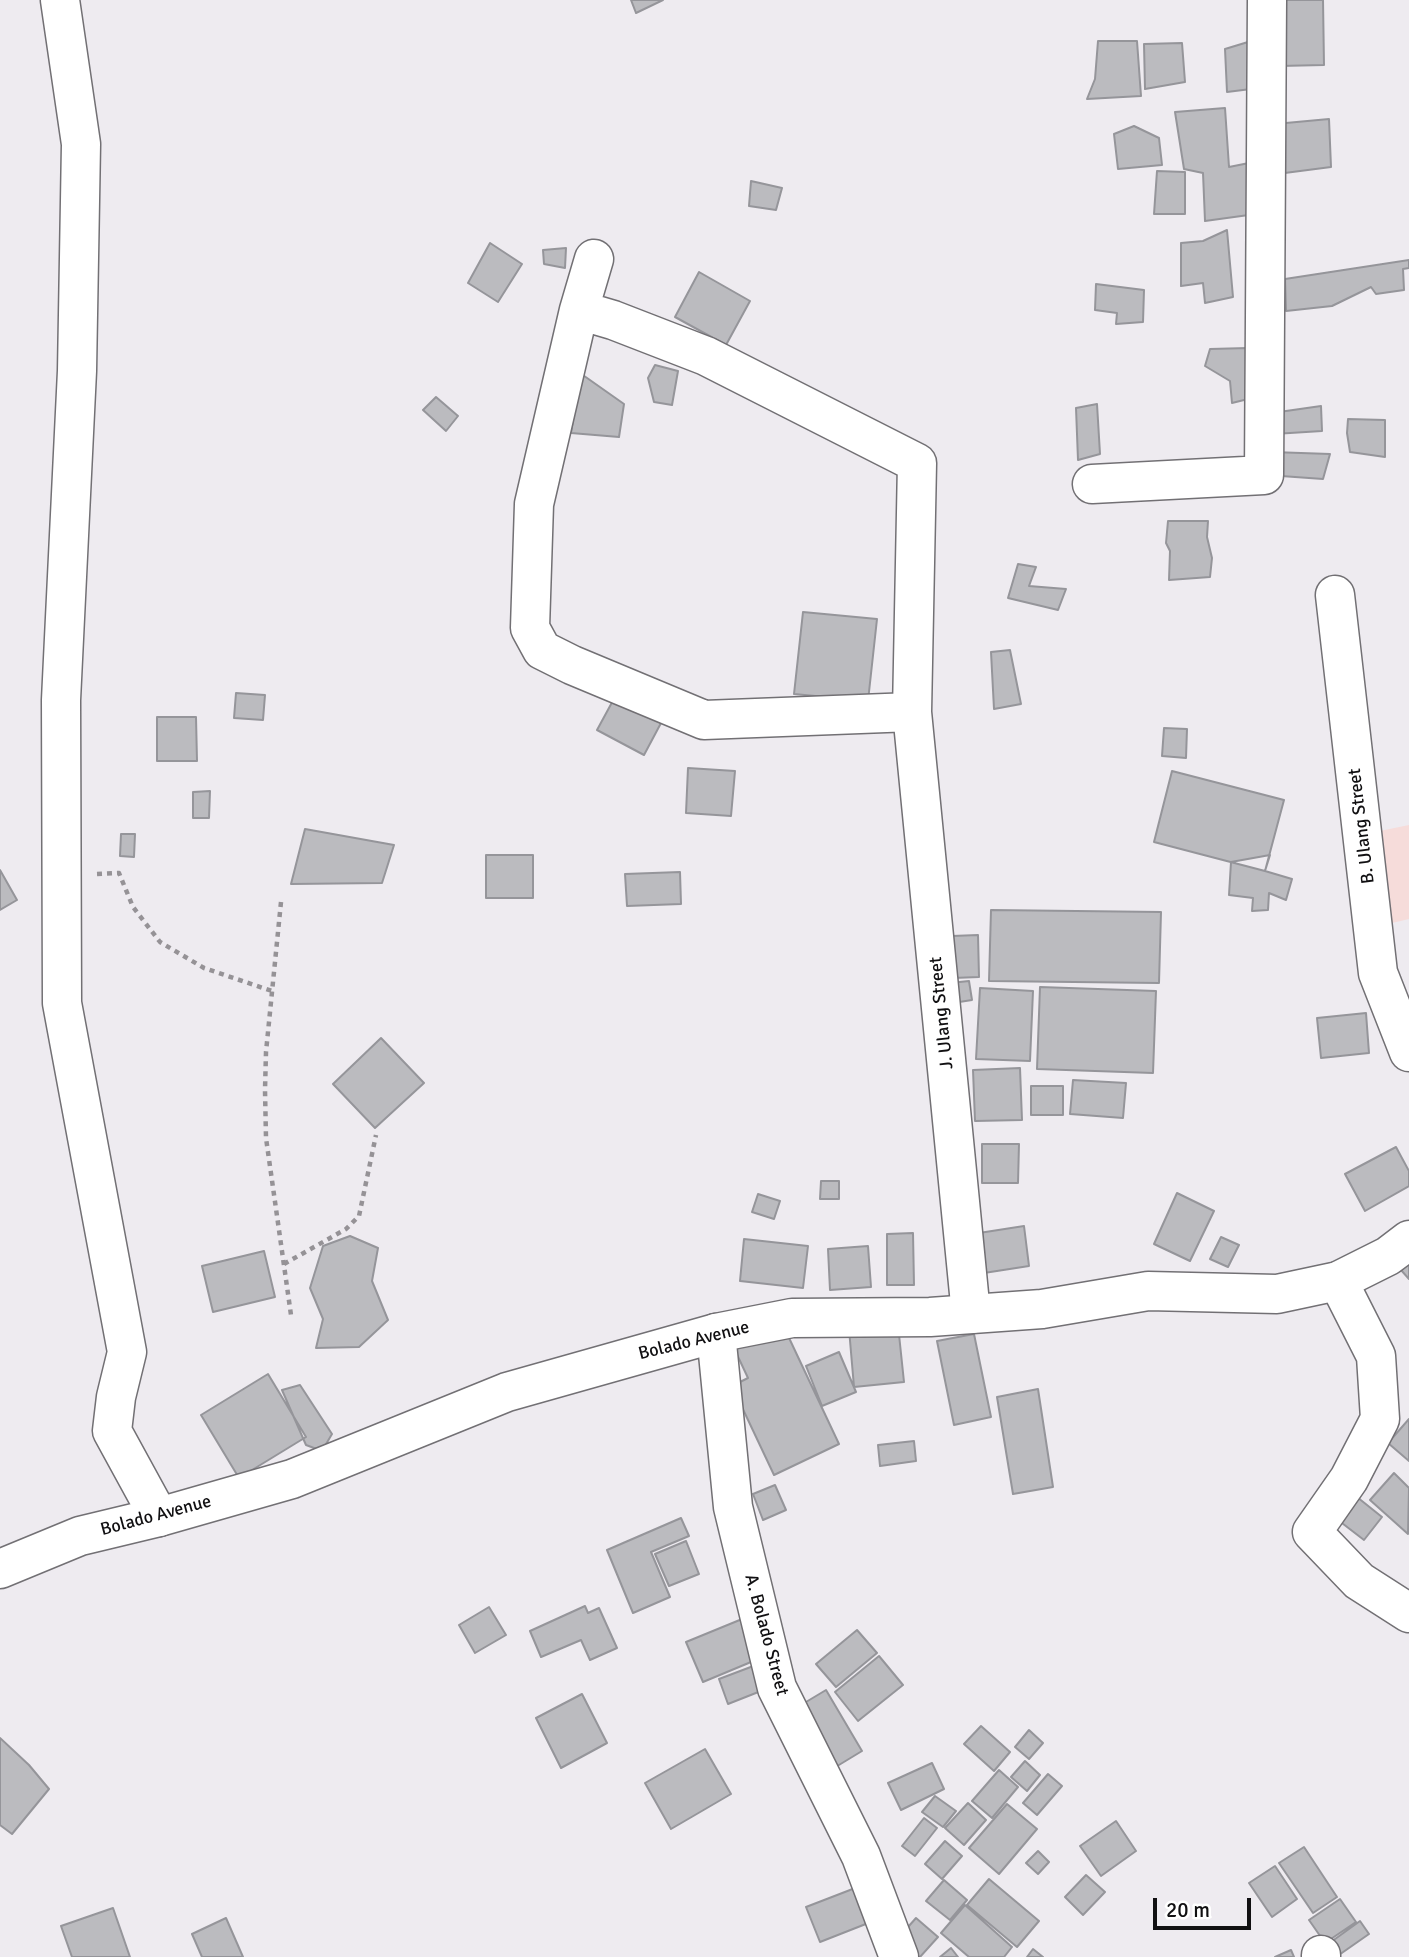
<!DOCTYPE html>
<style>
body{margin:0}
#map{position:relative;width:1409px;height:1957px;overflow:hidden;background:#eeebf0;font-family:Signika,sans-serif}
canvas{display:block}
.scale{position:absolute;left:1153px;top:1898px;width:98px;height:32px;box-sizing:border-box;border:4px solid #111012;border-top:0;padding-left:9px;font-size:21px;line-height:24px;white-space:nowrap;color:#111012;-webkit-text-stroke:5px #fff;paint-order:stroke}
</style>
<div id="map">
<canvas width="1409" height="1957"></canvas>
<div class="scale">20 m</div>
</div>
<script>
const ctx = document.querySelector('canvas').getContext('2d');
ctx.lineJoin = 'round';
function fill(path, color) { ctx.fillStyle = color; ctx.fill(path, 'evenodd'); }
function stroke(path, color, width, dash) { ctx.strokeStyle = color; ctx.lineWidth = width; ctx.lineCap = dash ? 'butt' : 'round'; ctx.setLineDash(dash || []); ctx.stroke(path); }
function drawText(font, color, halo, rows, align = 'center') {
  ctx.font = font + ' Signika,sans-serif'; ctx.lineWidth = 5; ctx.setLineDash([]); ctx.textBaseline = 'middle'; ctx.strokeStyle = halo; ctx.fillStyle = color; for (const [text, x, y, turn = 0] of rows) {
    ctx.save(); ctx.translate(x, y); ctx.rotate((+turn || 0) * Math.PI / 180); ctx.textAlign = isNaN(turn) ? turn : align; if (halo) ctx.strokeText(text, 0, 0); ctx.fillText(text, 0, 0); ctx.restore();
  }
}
fill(new Path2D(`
 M1409,825V919L1392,923L1375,832Z`), '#f6dcda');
const building = new Path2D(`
 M631,0H663L636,13Z
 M1277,0H1323L1324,65L1279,66Z
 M1098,41H1137L1141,96L1087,99L1095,79Z
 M1248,42L1251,89L1227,92L1225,49Z
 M1182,43L1185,82L1145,89L1144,44Z
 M1225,108L1229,167L1254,162L1256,214L1205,221L1203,173L1184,169L1175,112Z
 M1329,119L1331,167L1277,174L1275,124Z
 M1134,126L1159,138L1162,165L1118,169L1114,134Z
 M1157,171L1185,172V214H1154Z
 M751,181L782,188L776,210L749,206Z
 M1227,230L1233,297L1205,303L1203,283L1181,286V243L1203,241Z
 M490,243L522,264L498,302L468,283Z
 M566,248L565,268L544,264L543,250Z
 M1409,260V268L1403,269L1404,290L1376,294L1371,287L1332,306L1286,311L1285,279Z
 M699,272L750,301L726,345L675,317Z
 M1096,284L1144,290L1143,322L1116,324L1117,313L1095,310Z
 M1248,348L1256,397L1232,403L1230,381L1205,366L1210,349Z
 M655,365L678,371L672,405L654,402L648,378Z
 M580,373L624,404L619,437L571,433Z
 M436,397L458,416L446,431L423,410Z
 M1097,404L1100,454L1078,460L1076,408Z
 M1321,406L1322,431L1274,434L1272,413Z
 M1348,419L1385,420V457L1350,452L1347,433Z
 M1272,452L1330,454L1323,479L1267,475Z
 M1168,521H1208L1207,537L1212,558L1210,577L1169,580L1170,551L1166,543Z
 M1018,564L1036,567L1029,586L1066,589L1058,610L1008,598Z
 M803,612L877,619L868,701L794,694Z
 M1010,650L1021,704L994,709L991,652Z
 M622,684L669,708L644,755L597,730Z
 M236,693L265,695L263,720L234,718Z
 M157,717H196L197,761H157Z
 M1164,728L1187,729L1186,758L1162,756Z
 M688,768L735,771L731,816L686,813Z
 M1172,771L1284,800L1265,871L1154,842Z
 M210,791L209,818H193V792Z
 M305,829L394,845L382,883L291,884Z
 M121,834H135L134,857L120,856Z
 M486,855H533V898H486Z
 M1270,855L1265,871L1292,879L1286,900L1269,893L1268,910L1252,911L1253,898L1229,895L1231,862Z
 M0,870L17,900L0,910Z
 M680,872L681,904L627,906L625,874Z
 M991,910L1161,912L1159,983L989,981Z
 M978,935L979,977L953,978L952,936Z
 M969,981L972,1000L953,1003L950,983Z
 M1040,987L1156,991L1153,1073L1037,1069Z
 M980,988L1033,991L1030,1061L976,1059Z
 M1366,1013L1369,1053L1321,1058L1317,1018Z
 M381,1038L424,1083L375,1128L333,1084Z
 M1020,1068L1022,1120L975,1121L973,1070Z
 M1073,1080L1126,1083L1123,1118L1070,1114Z
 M1031,1086H1063V1115H1031Z
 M982,1144H1019L1018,1183H982Z
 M1396,1147L1409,1171V1186L1365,1211L1345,1174Z
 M821,1181H839V1199H820Z
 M1177,1193L1214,1211L1190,1261L1154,1244Z
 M758,1194L780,1201L774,1219L752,1212Z
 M1024,1226L1029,1266L984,1273L979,1233Z
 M913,1233L914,1285H887V1234Z
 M350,1236L378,1248L372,1281L388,1320L359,1347L316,1348L323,1319L310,1288L323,1246Z
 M1221,1237L1239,1245L1228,1267L1210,1259Z
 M744,1239L808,1246L803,1288L740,1281Z
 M868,1246L871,1287L830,1290L828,1249Z
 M264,1251L275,1297L213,1312L202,1266Z
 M1409,1263V1279L1401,1270Z
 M782,1323L839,1444L774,1475L732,1386L748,1378L733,1346Z
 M898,1325L904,1382L854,1387L849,1329Z
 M974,1334L991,1417L954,1425L937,1341Z
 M839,1352L856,1392L822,1406L806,1366Z
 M268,1374L306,1437L239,1478L201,1415Z
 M300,1385L332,1434L322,1451L306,1445L282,1390Z
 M1038,1389L1053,1487L1013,1494L997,1397Z
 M1409,1419V1461L1388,1443Z
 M914,1441L916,1461L880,1466L878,1445Z
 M1394,1473L1409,1488L1408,1534L1370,1500Z
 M775,1485L786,1510L763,1520L753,1494Z
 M1357,1497L1382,1517L1364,1540L1338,1520Z
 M681,1518L689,1536L651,1552L670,1597L633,1613L607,1550Z
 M686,1541L699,1574L669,1586L655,1554Z
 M585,1606L588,1613L599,1608L617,1648L590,1660L581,1640L541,1657L530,1631Z
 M489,1607L506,1635L475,1653L459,1625Z
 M747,1617L763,1657L703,1682L686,1642Z
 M857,1630L877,1653L836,1687L816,1664Z
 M879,1656L903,1685L858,1721L835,1692Z
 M756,1665L766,1689L728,1704L719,1679Z
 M826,1690L862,1751L834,1768L796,1708Z
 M582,1694L607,1743L561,1768L536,1718Z
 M981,1726L1010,1752L994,1771L964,1744Z
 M1029,1730L1043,1743L1029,1759L1015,1747Z
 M0,1738L29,1765L49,1789L12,1834L0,1825Z
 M705,1749L731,1794L671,1829L645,1783Z
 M1025,1761L1040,1775L1027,1791L1011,1777Z
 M932,1763L944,1789L901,1810L888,1783Z
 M999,1770L1018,1787L992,1818L972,1801Z
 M1048,1774L1062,1786L1037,1815L1023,1803Z
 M935,1796L956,1811L943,1827L922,1812Z
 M968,1803L986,1820L964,1845L945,1828Z
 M1007,1804L1037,1829L999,1874L969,1848Z
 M924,1818L937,1828L915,1856L902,1846Z
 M1116,1821L1136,1851L1101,1876L1080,1846Z
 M945,1841L962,1856L942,1879L925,1864Z
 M1304,1847L1337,1897L1313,1913L1279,1863Z
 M1038,1851L1049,1862L1038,1874L1026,1863Z
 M1275,1866L1297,1899L1272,1917L1249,1883Z
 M1086,1875L1105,1892L1083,1915L1065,1897Z
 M989,1879L1039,1921L1017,1947L967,1905Z
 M944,1880L967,1900L950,1920L926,1901Z
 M863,1885L876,1920L820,1942L806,1907Z
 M1340,1899L1356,1922L1325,1943L1309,1920Z
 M965,1905L1012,1947L1004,1957H969L941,1933Z
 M113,1908L130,1957H72L61,1926Z
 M226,1918L243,1957H202L192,1934Z
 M916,1918L938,1937L920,1957H908L893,1944Z
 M1360,1921L1369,1934L1336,1957L1324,1947Z
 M951,1948L958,1957H940Z
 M1033,1949L1043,1957H1027Z
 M1291,1950L1294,1957H1275Z`);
fill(building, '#bbbbbf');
stroke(building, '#95959a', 2);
const street = new Path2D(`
 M60,0L81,144L77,371L61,700L62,1003L127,1352L116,1397L112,1431L159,1517
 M594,259L579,310L534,504L530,628L542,650L572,665L704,720L912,712
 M579,310L613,320L706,356L917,463L912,712L971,1314
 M1092,484L1264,475L1267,0
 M1335,595L1378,973L1409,1052
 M1338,1281L1376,1356L1380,1419L1349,1479L1312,1532L1359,1581L1409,1613
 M716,1333L733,1507L777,1688L861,1856L899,1957
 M1321,1955V1957`);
const secondary = new Path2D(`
 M0,1569L80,1536L159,1517L292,1479L507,1392L716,1333L792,1318L930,1317L1042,1309L1148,1291L1277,1294L1338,1281L1388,1256L1409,1240`);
stroke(street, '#727074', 41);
stroke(secondary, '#727074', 41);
stroke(new Path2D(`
 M97,874L119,873L133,907L160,942L204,968L272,991
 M281,902L266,1052L265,1090L266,1138L291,1315
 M284,1264L346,1229L359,1216L376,1135`), '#959296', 4.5, [5, 5]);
stroke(street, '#fff', 38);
stroke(secondary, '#fff', 38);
drawText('18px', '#111012', '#fff', [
 ["B. Ulang Street",1362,826,-97],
 ["J. Ulang Street",942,1013,-96],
 ["Bolado Avenue",694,1341,-14],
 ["Bolado Avenue",156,1516,-15],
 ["A. Bolado Street",766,1635,75]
]);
</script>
